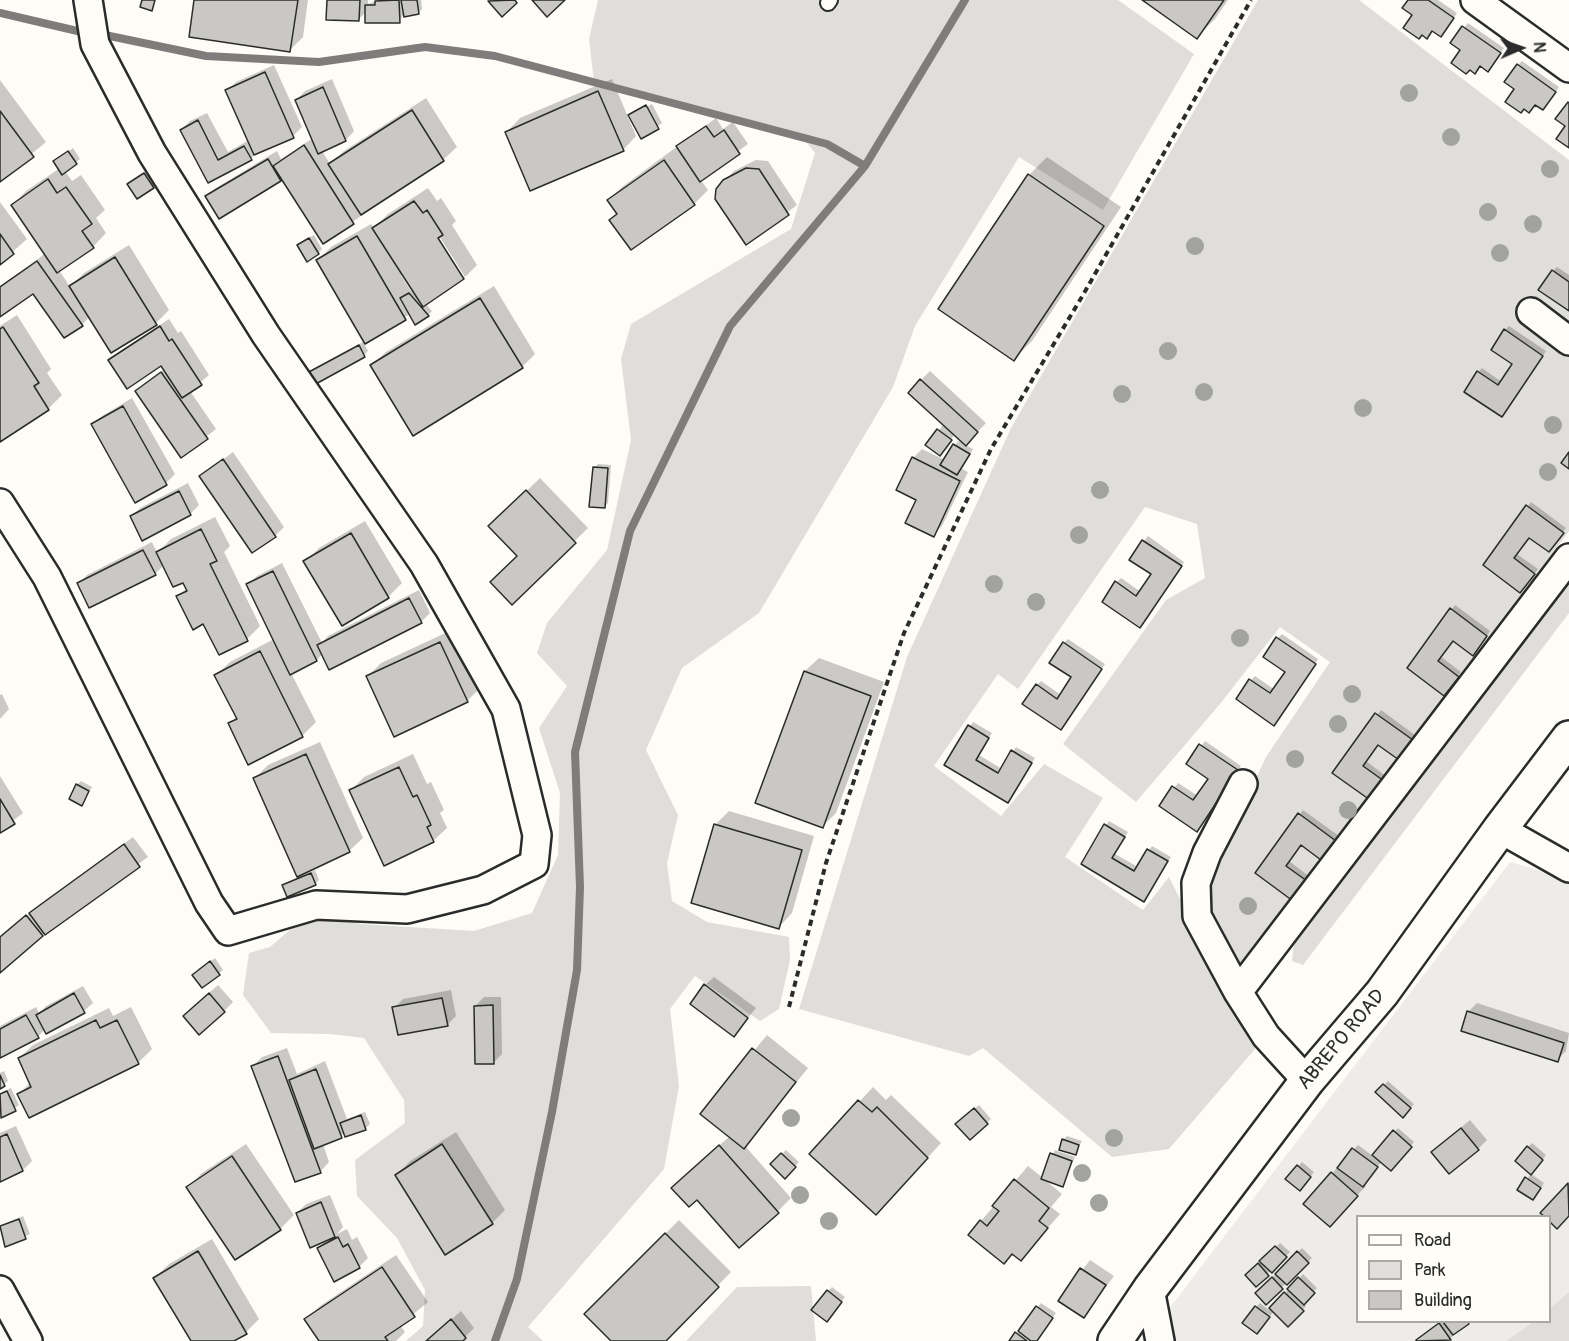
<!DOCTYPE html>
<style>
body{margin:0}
#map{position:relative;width:1569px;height:1341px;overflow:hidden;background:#fdfcf7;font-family:Pangolin,sans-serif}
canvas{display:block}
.legend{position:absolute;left:1356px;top:1215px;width:195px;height:108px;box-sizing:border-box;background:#fdfcf7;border:2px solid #a9a8a5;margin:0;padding:8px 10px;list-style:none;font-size:18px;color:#2b2b2b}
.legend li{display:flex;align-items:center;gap:12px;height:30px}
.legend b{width:30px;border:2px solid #a9a8a5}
.north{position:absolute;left:1491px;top:18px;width:60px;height:60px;-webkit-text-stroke:4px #fdfcf7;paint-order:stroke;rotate:88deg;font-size:16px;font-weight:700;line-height:24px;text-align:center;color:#2b2b2b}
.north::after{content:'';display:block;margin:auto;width:21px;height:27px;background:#2b2b2b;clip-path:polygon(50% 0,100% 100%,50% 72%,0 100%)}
</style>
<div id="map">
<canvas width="1569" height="1341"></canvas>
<ul class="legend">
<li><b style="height:8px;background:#fdfcf7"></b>Road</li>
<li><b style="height:16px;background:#dfdeda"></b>Park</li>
<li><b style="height:16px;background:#c9c8c4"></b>Building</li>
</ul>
<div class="north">N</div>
</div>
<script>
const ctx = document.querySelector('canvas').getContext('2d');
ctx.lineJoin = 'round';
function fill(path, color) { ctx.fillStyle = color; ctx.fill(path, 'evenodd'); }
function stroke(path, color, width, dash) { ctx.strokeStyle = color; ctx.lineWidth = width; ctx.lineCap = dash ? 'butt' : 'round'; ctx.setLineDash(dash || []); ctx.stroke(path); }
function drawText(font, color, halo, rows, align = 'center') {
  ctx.font = font + ' Pangolin,sans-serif'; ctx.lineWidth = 4.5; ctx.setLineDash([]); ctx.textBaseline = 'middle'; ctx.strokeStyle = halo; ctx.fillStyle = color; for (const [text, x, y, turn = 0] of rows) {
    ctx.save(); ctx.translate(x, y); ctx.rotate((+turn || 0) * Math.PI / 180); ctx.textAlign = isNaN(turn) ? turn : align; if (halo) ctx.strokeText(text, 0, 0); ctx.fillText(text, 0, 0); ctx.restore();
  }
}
fill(new Path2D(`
 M1510,862L1569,879V1292L1550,1308V1216H1358V1322H1533L1506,1341H1170L1165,1314Z`), '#edece8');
fill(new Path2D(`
 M598,0H1118L1194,54L1103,210L1019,157L915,326L893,387L759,613L682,668L646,750L678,815L667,863L672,901L707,922L789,937L790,960L779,1009L760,1021L695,976L670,1009L679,1086L664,1169L528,1327L543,1341H406L423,1326L425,1290L397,1238L357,1196L355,1160L405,1123L404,1100L364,1038L330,1034L271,1033L243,995L249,953L270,947L291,929L330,915L360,924L474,931L532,913L558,855L560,793L539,728L567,686L537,653L547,623L607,550L631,440L621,359L631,324L791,229L815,153L806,142L594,82L589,39Z
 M1258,0H1359L1569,160V531L1244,966L1234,958L1203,892L1266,757L1330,662L1280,627L1220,704L1136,802L1063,744L1166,600L1205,578L1197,524L1145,507L1018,689L998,674L934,766L1001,816L1044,764L1103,798L1065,857L1143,910L1169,877L1255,1049L1169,1149L1112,1157L983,1048L969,1056L799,1009L907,657L1011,428Z
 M1569,572V613L1303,965L1292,961L1295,930Z
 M811,1286L816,1341H686L737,1287Z
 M1569,1292V1341H1506L1533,1322H1550V1308Z`), '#dfdeda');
fill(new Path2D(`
 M196,0H308L303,37L290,50Z
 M328,0H368V4L378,0H421L422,9L418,13L403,15L399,22L367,11L359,19Z
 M1145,0H1228L1215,19L1197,37Z
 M1410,0H1438L1457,13L1445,31L1433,29L1427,37L1414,14Z
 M1468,23L1504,48L1492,66L1481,65L1479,68L1452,43Z
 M1522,61L1559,87L1547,104L1516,88L1518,65Z
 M274,65L302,127L293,136L257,152L251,159L208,181L181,130L190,121L207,113L228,152L249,140L227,91L236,82Z
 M332,79L354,131L346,140L322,151L330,164L344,151L426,98L457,147L443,160L323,242L282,178L207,196L216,188L277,151L281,159L313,138L296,100L305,91Z
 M612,79L636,136L623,150L507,132L520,118Z
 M0,80L46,142L0,180Z
 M652,104L662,123L642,137L633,115Z
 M716,118L723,129L733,122L748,144L700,179L708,190L694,204L631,248L611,220L617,213L609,200L622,187Z
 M73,148L80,159L65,171L72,181L81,175L105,210L96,218L106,233L93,247L59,270L70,287L84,273L129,245L169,310L156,323L90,316L82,325L34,291L0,315V286L46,253L13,205L26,191L60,168L59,158Z
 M1047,157L1121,207L1032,341L1014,359L1029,175Z
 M756,160L768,161L797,205L746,243L724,181L734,171Z
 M148,170L157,183L153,187L133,180Z
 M428,188L437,201L441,198L456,221L452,225L477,265L465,277L436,231L433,233L461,277H465L425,303L432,311L428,315L410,314L364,343L368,351L364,355L314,383L309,373L313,369L365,341L317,261L331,247L371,224L374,228L388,214ZM403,274L414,290L411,291L401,275Z
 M0,202L27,239L0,263Z
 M314,235L322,249L318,253L303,241Z
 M1557,267L1569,275V309L1553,271Z
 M494,286L535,354L522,367L372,365L386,352Z
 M17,315L51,369L47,373L62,395L48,409L0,440V326Z
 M169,319L178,333L181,331L209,375L190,391L216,429L182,456L137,391L165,369L162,364L110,361L119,352Z
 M1509,326L1546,351L1506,412L1478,372L1482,368L1502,382L1514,364L1505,330Z
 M930,371L986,423L965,445L973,449L962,469L968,472L942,526L933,535L918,499L913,458L922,449L945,460L958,441L965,443L955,434L943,450L927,444L944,424L921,380Z
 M132,398L175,474L166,483L136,501L93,425L102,416Z
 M233,452L284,527L275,536L201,476Z
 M598,464L611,465L608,503L604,507L594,468Z
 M540,478L588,528L512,603L518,556L504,513Z
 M188,483L199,505L190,514L132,516L140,508Z
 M1531,502L1566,528L1553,546L1529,536L1517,554L1538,569L1524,587L1485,565Z
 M215,517L230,546L224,552L260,626L247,639L204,622L178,596L187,588L184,581L164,565L155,574L78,584L87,575L152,542L157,553L171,539Z
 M365,521L402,583L388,597L305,562L319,548Z
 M1148,536L1184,562L1144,622L1117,582L1121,578L1141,592L1153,574L1131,559Z
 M282,563L322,643L328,636L419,590L430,613L421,622L323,653L317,660L291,673L316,722L302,736L230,724L237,716L216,675L230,662L274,639L248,585L257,576Z
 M1455,605L1490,631L1477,650L1453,639L1440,656L1461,672L1448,690L1409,668Z
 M454,629L480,688L467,701L368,676L381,663Z
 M1282,634L1318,659L1278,720L1251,680L1255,676L1275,690L1287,672L1278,638Z
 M1068,639L1105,664L1064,724L1037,685L1041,681L1061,695L1073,677L1064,643Z
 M819,658L884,682L836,813L822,827L805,671Z
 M2,694L9,709L0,719V695Z
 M1381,710L1415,735L1400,756L1379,744L1366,761L1387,777L1374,795L1334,773Z
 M973,722L992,733L979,755L1002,769L1016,747L1035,758L1007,801L946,765Z
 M1205,741L1241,766L1197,830L1161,806L1178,783L1198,796L1210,778L1188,764Z
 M320,742L363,838L349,851L298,874L299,877L315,870L319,880L315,884L284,885L298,877L255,778L268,765Z
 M413,754L427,784L431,782L444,810L440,813L447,828L433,841L351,790L364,777Z
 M0,776L23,813L0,831Z
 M81,781L92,787L82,804L77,785Z
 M1303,810L1339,836L1325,854L1301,844L1289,861L1310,877L1296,895L1257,873Z
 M729,811L814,836L792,913L779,927L715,825Z
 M1109,821L1128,832L1115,854L1138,867L1152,846L1171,857L1144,900L1083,864Z
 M133,837L148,857L45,932L0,971V938L40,904Z
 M215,958L223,970L202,986L198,971Z
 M714,977L756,1008L734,1035L705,985Z
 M218,985L233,1002L224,1011L193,1007Z
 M83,986L93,1003L84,1011L45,1029L38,1037L0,1057V1026L36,1007L39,1013L46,1006Z
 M451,990L456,1016L447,1025L394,1008L403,999Z
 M484,997H501L502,1054L493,1063L475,1006Z
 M1477,1003L1569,1033L1566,1051L1557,1060L1468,1012Z
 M131,1007L152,1049L138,1063L19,1094L31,1082L19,1058L33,1045L109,1008L113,1016Z
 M767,1035L808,1068L745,1146L791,1198L778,1211L687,1174L730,1136L702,1114Z
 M287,1048L297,1074L325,1061L347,1119L365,1112L370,1124L366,1128L346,1135L345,1133L323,1144L329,1162L321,1171L296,1180L253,1066L262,1057Z
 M4,1071L8,1081L0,1087V1073Z
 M1388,1081L1414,1104L1403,1116L1377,1092Z
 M873,1087L886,1100L891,1095L941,1143L889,1200L811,1154Z
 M11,1088L19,1105L2,1116L0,1093Z
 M979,1105L991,1119L970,1138L961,1120Z
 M1470,1120L1487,1140L1478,1149L1442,1143Z
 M16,1126L32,1161L23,1170L0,1180V1133Z
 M1398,1128L1414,1142L1395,1165L1382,1161L1364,1184L1366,1186L1338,1216L1305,1203L1358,1145L1373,1156Z
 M456,1132L505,1210L492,1223L397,1175L410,1161Z
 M1067,1136L1082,1141L1075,1153L1063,1140Z
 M1532,1143L1546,1155L1535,1169L1528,1147Z
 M246,1144L294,1215L280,1229L188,1187L202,1173Z
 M786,1150L799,1162L785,1177L772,1164Z
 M1055,1150L1075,1157L1062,1186L1044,1179L1062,1194L1051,1207L1060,1214L1021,1259L981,1221L1028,1166L1043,1178Z
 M1302,1162L1314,1172L1304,1185L1288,1179Z
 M1531,1174L1544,1183L1537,1194L1519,1189Z
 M1569,1184V1214L1557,1227L1550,1216L1542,1212Z
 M330,1195L343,1227L337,1234L347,1229L352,1240L357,1237L368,1258L359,1267L318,1248L328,1239L297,1213L306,1204Z
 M23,1216L30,1234L6,1245L0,1226Z
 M679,1220L731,1272L664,1341H613L586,1314Z
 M212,1239L259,1319L246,1332L232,1341H192L155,1278L169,1264Z
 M1280,1243L1290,1252L1256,1285L1247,1275Z
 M1302,1248L1312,1258L1266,1303L1257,1293Z
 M396,1255L428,1302L400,1325L405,1332L396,1341H321L306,1319L320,1306Z
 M1090,1260L1114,1276L1084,1316L1060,1300Z
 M1303,1274L1317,1288L1303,1303L1306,1306L1288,1325L1274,1311L1261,1328L1256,1307L1260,1303L1269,1310Z
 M832,1287L845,1297L831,1316L828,1291Z
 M1041,1303L1056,1313L1036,1341H1011Z
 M461,1311L474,1328L465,1337L460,1341H427Z
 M1441,1322H1469L1447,1341H1418Z`), '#0003');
stroke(new Path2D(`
 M0,13L86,33
 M100,34L206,56L319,62L425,47L495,56L827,144L865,166
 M495,1341L517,1279L552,1112L577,970L580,887L575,752L630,531L730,326L865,166L965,0`), '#7e7d7b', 8);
const building = new Path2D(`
 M142,0H155L152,11L140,7Z
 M194,0H298L290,52L189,37Z
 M327,0H360L359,21L326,20Z
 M399,0L400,23H365V5H375V1Z
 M401,0H417L419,14L404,17Z
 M515,0L517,3L502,17L488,1Z
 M532,0H565L547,17Z
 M1142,0H1224L1197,39Z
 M1408,0H1428L1454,18L1441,37L1432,31L1427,39L1422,35L1419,39L1403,28L1412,15L1402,8Z
 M1462,26L1501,53L1488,72L1480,66L1475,74L1470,70L1466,74L1451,63L1460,50L1450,43Z
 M1517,64L1556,92L1543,110L1535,105L1529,113L1524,109L1521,113L1505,102L1514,89L1504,82Z
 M265,72L294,138L254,155L225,90Z
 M323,87L346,141L318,154L295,100Z
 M598,91L624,151L530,191L505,132Z
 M1568,102L1569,103V148L1556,139L1565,126L1555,119Z
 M646,105L659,129L641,139L628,115Z
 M412,110L444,161L361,215L328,164Z
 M0,111L34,157L0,182Z
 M198,120L218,160L244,146L252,160L208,183L180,130Z
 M706,126L714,137L724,130L740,154L700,182L676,146Z
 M304,145L354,224L323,244L273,166Z
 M68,151L77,164L62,175L53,161Z
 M268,159L281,181L219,219L205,196Z
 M664,160L695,205L631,250L609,220L617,214L607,200Z
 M746,168L759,169L789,215L746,245L715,199L716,189L723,180Z
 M144,173L154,188L137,199L127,184Z
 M1028,174L1104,226L1014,361L938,309Z
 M48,179L57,193L66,187L92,224L82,231L94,248L57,273L11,205Z
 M414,201L423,213L427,210L443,235L438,238L464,279L423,307L372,228Z
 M0,234L14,254L0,265Z
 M357,236L406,320L365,344L316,260Z
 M309,238L319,254L307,262L297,245Z
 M115,257L157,325L111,353L69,286Z
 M37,261L83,326L64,338L33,294L0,317V287Z
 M1552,270L1569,282V311L1538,290Z
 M409,293L429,316L415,325L400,298Z
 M480,298L523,368L413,436L370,365Z
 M160,326L169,341L172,339L202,385L182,398L161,366L127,389L108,360Z
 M3,327L39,383L34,386L49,410L0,442V329Z
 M1504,329L1543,356L1502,417L1464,392L1477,371L1498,385L1512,364L1491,350Z
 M359,345L365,357L314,385L307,373Z
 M161,372L208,439L181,458L135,391Z
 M920,379L978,432L966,446L908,393Z
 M123,406L167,485L135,503L91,424Z
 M937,429L952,440L940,456L925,445Z
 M953,444L970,454L957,475L940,465Z
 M1569,452V469L1561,463Z
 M912,457L960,481L934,537L905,523L916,500L896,490Z
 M223,459L276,537L252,553L199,476Z
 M593,467L608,468L605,508L589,507Z
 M526,490L576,543L512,605L490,582L517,556L488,526Z
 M179,491L191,515L142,541L130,516Z
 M1526,505L1564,533L1549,552L1529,538L1514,558L1535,574L1520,593L1483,565Z
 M201,529L217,561L210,564L248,641L219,655L203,624L193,630L176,596L187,591L183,583L173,587L156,552Z
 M351,533L389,598L342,626L303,561Z
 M1142,540L1182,566L1140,628L1102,602L1115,581L1136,596L1151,574L1129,560Z
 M143,550L156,575L89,608L77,583Z
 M273,571L317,661L290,675L246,584Z
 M409,598L422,623L329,670L317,645Z
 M1450,608L1487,636L1473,656L1453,641L1438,661L1459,677L1444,696L1407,668Z
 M1276,637L1316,664L1274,726L1236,699L1249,679L1270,693L1285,672L1263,657Z
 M440,642L468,702L394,737L366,676Z
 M1063,642L1102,669L1061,730L1022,704L1036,684L1057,699L1071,677L1049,663Z
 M260,651L303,737L248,765L228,723L237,719L214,675Z
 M804,671L871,696L823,828L755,803Z
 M1375,713L1413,740L1399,760L1378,745L1363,766L1384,781L1370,800L1332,773Z
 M968,725L989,738L976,760L998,773L1011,750L1032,763L1008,803L944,765Z
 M1199,744L1238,770L1197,832L1159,806L1172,786L1193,800L1208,779L1186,764Z
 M306,754L350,852L297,877L253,778Z
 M399,767L413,797L417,795L431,825L427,827L434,842L384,866L349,790Z
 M76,784L89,791L82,806L69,799Z
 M0,799L15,824L0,833Z
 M1298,813L1336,841L1321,860L1301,845L1286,866L1307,881L1293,901L1255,873Z
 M714,824L802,850L779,929L691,903Z
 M1104,824L1125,837L1112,858L1134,871L1147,849L1168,861L1144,902L1081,864Z
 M124,844L140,867L45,935L29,913Z
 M311,873L316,885L287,897L282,885Z
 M26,915L43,936L0,973V937Z
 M210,961L220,975L202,988L192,975Z
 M704,984L748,1018L734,1037L690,1004Z
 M74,993L85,1013L46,1034L36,1015Z
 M209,993L225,1012L199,1035L183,1016Z
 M442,998L448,1026L398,1035L392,1007Z
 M493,1005L494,1064H475L474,1006Z
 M1467,1011L1564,1043L1558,1062L1461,1031Z
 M26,1015L39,1038L0,1058V1029Z
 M96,1020L100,1028L117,1020L139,1064L29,1118L17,1094L31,1087L18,1058Z
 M752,1048L796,1082L744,1149L700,1114Z
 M278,1056L321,1173L295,1182L251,1066Z
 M316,1069L342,1138L314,1149L289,1080Z
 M0,1075L5,1086L0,1089Z
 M1383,1084L1411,1108L1403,1118L1375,1092Z
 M7,1091L16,1111L1,1118L0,1094Z
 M858,1100L872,1112L877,1107L928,1158L876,1215L809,1154Z
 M974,1108L988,1124L970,1140L955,1124Z
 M361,1115L366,1130L345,1137L340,1123Z
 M1461,1128L1479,1150L1449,1174L1431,1152Z
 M1393,1130L1412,1147L1391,1171L1372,1155Z
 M7,1134L23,1171L0,1182V1137Z
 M1062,1139L1079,1145L1076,1155L1059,1150Z
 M442,1144L493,1224L445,1255L395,1175Z
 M719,1145L779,1213L739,1248L697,1200L689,1207L671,1188Z
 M1527,1146L1543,1160L1531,1175L1515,1161Z
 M1352,1148L1378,1167L1363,1187L1337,1168Z
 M781,1153L796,1167L785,1179L770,1164Z
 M1050,1153L1072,1161L1063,1187L1041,1179Z
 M232,1156L281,1230L235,1260L186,1187Z
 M1297,1165L1311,1177L1300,1191L1285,1179Z
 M1331,1172L1358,1196L1330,1227L1303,1204Z
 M1525,1177L1541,1188L1533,1200L1517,1190Z
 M1014,1179L1049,1208L1039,1221L1048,1228L1021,1261L1012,1254L1004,1264L968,1235L980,1220L987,1226L999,1211L992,1206Z
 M1568,1183L1569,1216L1557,1229L1550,1222V1216H1544L1540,1213Z
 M321,1202L335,1237L310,1248L296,1213Z
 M19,1219L26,1239L5,1247L0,1226Z
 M665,1233L719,1287L666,1341H611L584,1314Z
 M338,1237L343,1247L348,1244L360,1268L334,1282L317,1248Z
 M1275,1246L1287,1257L1272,1273L1259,1261Z
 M198,1251L247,1334L234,1341H191L153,1278Z
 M1297,1251L1309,1263L1287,1285L1275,1274Z
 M1258,1263L1269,1276L1256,1287L1245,1275Z
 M382,1267L415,1317L385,1337L388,1341H319L304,1319Z
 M1080,1268L1106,1285L1084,1318L1058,1301Z
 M1272,1277L1283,1289L1266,1305L1255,1293Z
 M1298,1277L1315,1293L1304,1305L1287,1289Z
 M827,1290L842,1302L827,1322L811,1310Z
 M1284,1292L1304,1311L1288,1327L1269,1308Z
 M1036,1306L1053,1318L1037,1341H1031L1018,1331Z
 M1255,1306L1270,1317L1257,1334L1242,1323Z
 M451,1319L466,1338L463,1341H426Z
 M1443,1322H1468L1469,1324L1453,1335Z
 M1439,1323L1451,1340L1416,1341V1340Z
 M1015,1332L1027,1341H1009Z`);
fill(building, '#c9c8c4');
stroke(building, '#2b2b2b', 1.5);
const service = new Path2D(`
 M828,3L830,0`);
const minor = new Path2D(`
 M1475,0L1569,68
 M1531,312L1569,341
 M0,503L47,577L209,903L228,931L316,905L407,909L483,890L534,864L537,835L506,709L424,564L266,335L152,153L95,44L88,0
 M1243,784L1207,853L1196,883L1197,916L1238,992L1266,1036L1307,1081
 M1500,829L1569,868
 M1238,992L1569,558
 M1150,1289L1160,1341
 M0,1290L28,1341`);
const secondary = new Path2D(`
 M1115,1341L1150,1289L1307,1081L1382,993L1500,829L1569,738`);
stroke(service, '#2b2b2b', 18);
stroke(minor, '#2b2b2b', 32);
stroke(secondary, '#2b2b2b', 38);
stroke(new Path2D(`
 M789,1007L826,863L904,633L991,449L1083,295L1251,0`), '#2b2b2b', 4, [6, 4.5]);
stroke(service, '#fdfcf7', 14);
stroke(minor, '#fdfcf7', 27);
stroke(secondary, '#fdfcf7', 33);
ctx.fillStyle = '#a2a29f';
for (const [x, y] of [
 [1409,93],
 [1451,137],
 [1550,169],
 [1488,212],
 [1533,224],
 [1195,246],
 [1500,253],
 [1168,351],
 [1204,392],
 [1122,394],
 [1363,408],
 [1553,425],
 [1548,472],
 [1100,490],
 [1079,535],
 [994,584],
 [1036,602],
 [1240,638],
 [1352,694],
 [1338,724],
 [1295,759],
 [1348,810],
 [1248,906],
 [791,1118],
 [1114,1138],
 [1082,1173],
 [800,1195],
 [1099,1203],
 [829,1221]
]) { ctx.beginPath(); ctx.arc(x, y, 9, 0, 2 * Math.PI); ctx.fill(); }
drawText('20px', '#2b2b2b', '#fdfcf7', [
 ["ABREPO ROAD",1342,1040,-50]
]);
</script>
